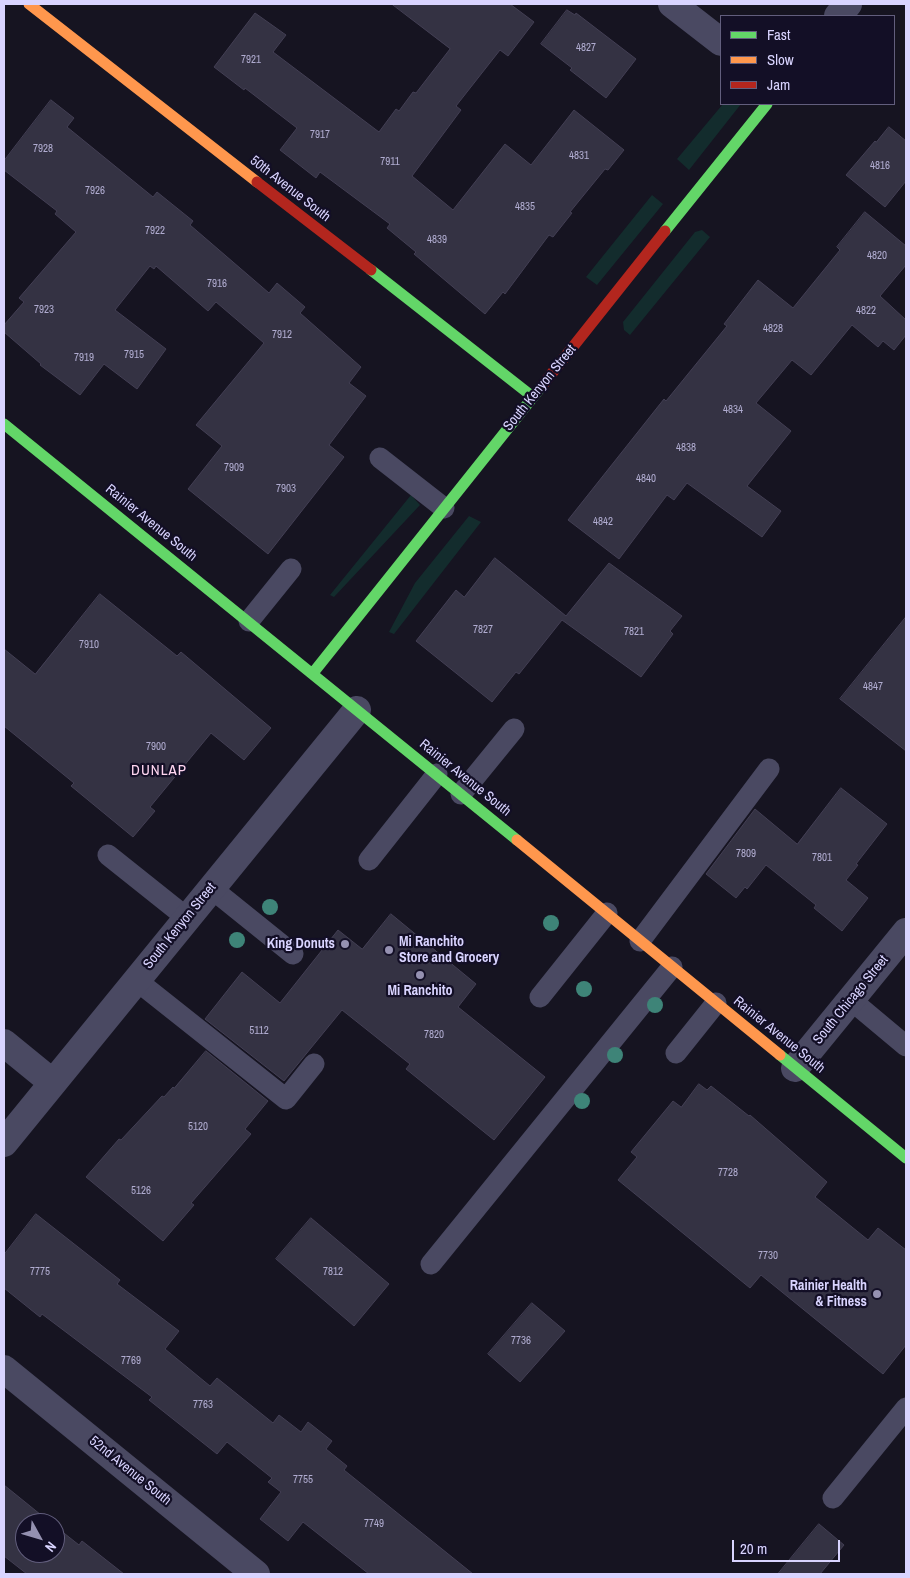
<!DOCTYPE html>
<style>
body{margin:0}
#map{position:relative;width:910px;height:1578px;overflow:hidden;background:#161421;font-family:"Archivo Narrow",sans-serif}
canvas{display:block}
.frame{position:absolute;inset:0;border:5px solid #d9d4ff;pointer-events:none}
.legend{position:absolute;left:720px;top:15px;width:175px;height:90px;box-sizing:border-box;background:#130f26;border:1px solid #625e7d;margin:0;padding:6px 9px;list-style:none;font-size:15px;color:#d9d4ff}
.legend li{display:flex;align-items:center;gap:10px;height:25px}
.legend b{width:25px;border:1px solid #625e7d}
.north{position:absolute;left:15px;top:1513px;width:50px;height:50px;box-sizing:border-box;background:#130f26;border:1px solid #625e7d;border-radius:50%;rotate:129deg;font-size:14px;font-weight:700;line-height:20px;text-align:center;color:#d9d4ff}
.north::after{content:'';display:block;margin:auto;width:18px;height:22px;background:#9591b1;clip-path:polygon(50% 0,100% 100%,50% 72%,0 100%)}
.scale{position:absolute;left:732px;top:1540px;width:108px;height:22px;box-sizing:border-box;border:2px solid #d9d4ff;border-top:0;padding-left:6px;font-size:15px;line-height:18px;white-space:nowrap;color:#d9d4ff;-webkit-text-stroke:4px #130f26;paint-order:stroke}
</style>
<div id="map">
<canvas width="910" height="1578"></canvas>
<div class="frame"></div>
<ul class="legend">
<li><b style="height:6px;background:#63d668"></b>Fast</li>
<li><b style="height:6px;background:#ff974d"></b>Slow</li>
<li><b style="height:6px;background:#b3261e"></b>Jam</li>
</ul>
<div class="north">N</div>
<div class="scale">20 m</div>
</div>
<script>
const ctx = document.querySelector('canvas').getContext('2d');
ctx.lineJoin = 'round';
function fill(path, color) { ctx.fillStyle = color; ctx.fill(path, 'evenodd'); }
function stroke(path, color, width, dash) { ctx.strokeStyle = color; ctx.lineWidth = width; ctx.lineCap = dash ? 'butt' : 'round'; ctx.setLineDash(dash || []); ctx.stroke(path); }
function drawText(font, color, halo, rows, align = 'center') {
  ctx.font = font + ' "Archivo Narrow",sans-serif'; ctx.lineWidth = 4.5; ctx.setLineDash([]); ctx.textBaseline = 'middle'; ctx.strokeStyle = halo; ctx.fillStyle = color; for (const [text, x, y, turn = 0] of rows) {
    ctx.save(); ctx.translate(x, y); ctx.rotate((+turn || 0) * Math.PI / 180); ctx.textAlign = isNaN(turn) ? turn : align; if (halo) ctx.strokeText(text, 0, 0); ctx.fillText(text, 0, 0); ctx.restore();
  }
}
fill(new Path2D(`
 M723,104H741L689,170L677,159Z
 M652,195L663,204L597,285L586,277Z
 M702,230L710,237L630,335L624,330L623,322L695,232Z
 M411,495L420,505L334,597L330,595Z
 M469,516L481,522L394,634L389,632L415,583Z`), '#132c2d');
const building = new Path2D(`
 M392,4H510L534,22L508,56L500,50L456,106L461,110L412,176L453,210L505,144L531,165L574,110L624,150L608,170L605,169L570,212L572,213L553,237L549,235L505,294L503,292L485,314L414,254L416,252L387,228L390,224L320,172L316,178L280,150L297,128L245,88L244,90L214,67L255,13L286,35L273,52L379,132L396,109L399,111L413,92L416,93L450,49Z
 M567,10L575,15L576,13L636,59L606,98L570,70L572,68L541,44Z
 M51,100L74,118L67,127L153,197L157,192L193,221L190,225L269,293L277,283L305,307L300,313L361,367L349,383L366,396L329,445L344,457L268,554L188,489L222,446L196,425L264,343L216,302L208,311L156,266L154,269L150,266L115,310L166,349L137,389L104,364L80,395L40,365L41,364L4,332V325L24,302L19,298L76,232L55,214L57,211L4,170V161Z
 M889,127L906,141V181L885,207L846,175L875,141L876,142Z
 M865,212L906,246V265L880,296L906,320V335L894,350L883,341L878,347L852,325L811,375L792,360L756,403L791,431L747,486L781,511L762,537L687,483L674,500L667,495L619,559L568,520L664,399L666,401L727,326L724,324L758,280L793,308L840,250L837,247Z
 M495,558L566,616L609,563L682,616L670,631L673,634L641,677L562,620L519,674L516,672L492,702L416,641L456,590L464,597Z
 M100,594L177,656L181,652L271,728L244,760L211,733L150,807L155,811L133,837L71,786L74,783L4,726V649L35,674Z
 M906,617V751L840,699Z
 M841,788L887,824L856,864L858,865L846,880L868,898L842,931L814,908L816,905L766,865L747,889L745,887L736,898L706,874L755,809L797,844Z
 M391,914L476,984L458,1007L545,1077L494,1140L406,1069L410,1064L342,1010L284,1081L205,1019L242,972L280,1003L338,930L362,949Z
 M206,1051L268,1101L245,1129L251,1134L191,1203L194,1205L163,1241L86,1177L119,1139L121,1140L162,1096L164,1097L173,1087L174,1088Z
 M699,1084L707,1090L711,1086L749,1116L750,1115L827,1182L815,1197L868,1240L878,1228L906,1250V1345L883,1374L761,1275L750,1288L618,1180L637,1157L631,1152L673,1101L681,1107Z
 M36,1214L120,1280L117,1284L179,1331L165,1349L210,1386L217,1378L273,1423L279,1415L301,1432L308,1422L332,1441L326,1449L347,1466L344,1470L473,1574H369L303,1522L288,1541L260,1519L281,1492L268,1482L272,1478L227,1442L217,1454L149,1400L152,1397L42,1314L40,1317L4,1288V1255Z
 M311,1218L389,1284L354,1326L276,1259Z
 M532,1303L565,1331L520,1382L488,1354Z
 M4,1485L51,1523H25V1553H55V1526L79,1545L82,1541L124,1574H27L4,1556Z
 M819,1524L844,1545L820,1574H778Z`);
fill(building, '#343243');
stroke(building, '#433f54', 1);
stroke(new Path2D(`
 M380,458L444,508
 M249,621L291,569
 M461,794L514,729
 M108,855L187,918
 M369,860L437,774
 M211,888L293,954
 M640,941L769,769
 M136,980L286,1099L314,1064
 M540,997L607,913
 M851,1000L906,1046
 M676,1053L716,1003
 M431,1264L672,967
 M833,1498L906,1408`), '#4a4962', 21);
stroke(new Path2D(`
 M672,4L721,42
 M838,16L848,4
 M4,1043L53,1083
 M795,1068L906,932
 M4,1143L357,710
 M4,1369L256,1574`), '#4a4962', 28);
stroke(new Path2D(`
 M665,231L767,104
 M371,270L533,397
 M4,424L517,840
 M313,673L541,387
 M780,1055L906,1158`), '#63d668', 11);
stroke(new Path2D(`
 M29,4L257,182
 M517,840L780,1055`), '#ff974d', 11);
stroke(new Path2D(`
 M257,182L371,270
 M541,387L665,231`), '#b3261e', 11);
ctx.fillStyle = '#3e8478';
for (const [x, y] of [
 [270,907],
 [551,923],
 [237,940],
 [584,989],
 [655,1005],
 [615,1055],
 [582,1101]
]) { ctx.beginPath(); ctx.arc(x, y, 8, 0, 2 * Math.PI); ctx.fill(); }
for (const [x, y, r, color] of [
 [345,944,5,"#9591b1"],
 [389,950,5,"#9591b1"],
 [420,975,5,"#9591b1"],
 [877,1294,5,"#9591b1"]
]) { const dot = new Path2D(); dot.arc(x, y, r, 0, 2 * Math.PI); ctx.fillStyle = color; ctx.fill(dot); stroke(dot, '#130f26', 2); }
drawText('11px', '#b0acd0', null, [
 ["4827",586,48],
 ["7921",251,60],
 ["7917",320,135],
 ["7928",43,149],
 ["4831",579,156],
 ["7911",390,162],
 ["4816",880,166],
 ["7926",95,191],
 ["4835",525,207],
 ["7922",155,231],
 ["4839",437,240],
 ["4820",877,256],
 ["7916",217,284],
 ["7923",44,310],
 ["4822",866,311],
 ["4828",773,329],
 ["7912",282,335],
 ["7915",134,355],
 ["7919",84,358],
 ["4834",733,410],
 ["4838",686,448],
 ["7909",234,468],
 ["4840",646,479],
 ["7903",286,489],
 ["4842",603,522],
 ["7827",483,630],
 ["7821",634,632],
 ["7910",89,645],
 ["4847",873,687],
 ["7900",156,747],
 ["7809",746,854],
 ["7801",822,858],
 ["5112",259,1031],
 ["7820",434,1035],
 ["5120",198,1127],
 ["7728",728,1173],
 ["5126",141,1191],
 ["7730",768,1256],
 ["7775",40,1272],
 ["7812",333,1272],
 ["7736",521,1341],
 ["7769",131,1361],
 ["7763",203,1405],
 ["7755",303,1480],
 ["7749",374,1524]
]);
drawText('14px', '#d9d4ff', '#130f26', [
 ["50th Avenue South",290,189,38],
 ["South Kenyon Street",540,388,-51],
 ["Rainier Avenue South",151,523,39],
 ["Rainier Avenue South",465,778,39],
 ["South Kenyon Street",180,926,-51],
 ["South Chicago Street",851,1000,-51],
 ["Rainier Avenue South",779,1035,39],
 ["52nd Avenue South",130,1471,39]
]);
drawText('bold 14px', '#d9d4ff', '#130f26', [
 ["Mi Ranchito",399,942,"left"],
 ["Store and Grocery",399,958,"left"],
 ["King Donuts",335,944],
 ["Mi Ranchito",420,991,"center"],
 ["Rainier Health",867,1286],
 ["& Fitness",867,1302]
], 'right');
ctx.letterSpacing = '1px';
drawText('15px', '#ffd6f0', '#130f26', [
 ["DUNLAP",159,771]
]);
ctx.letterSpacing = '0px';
</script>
